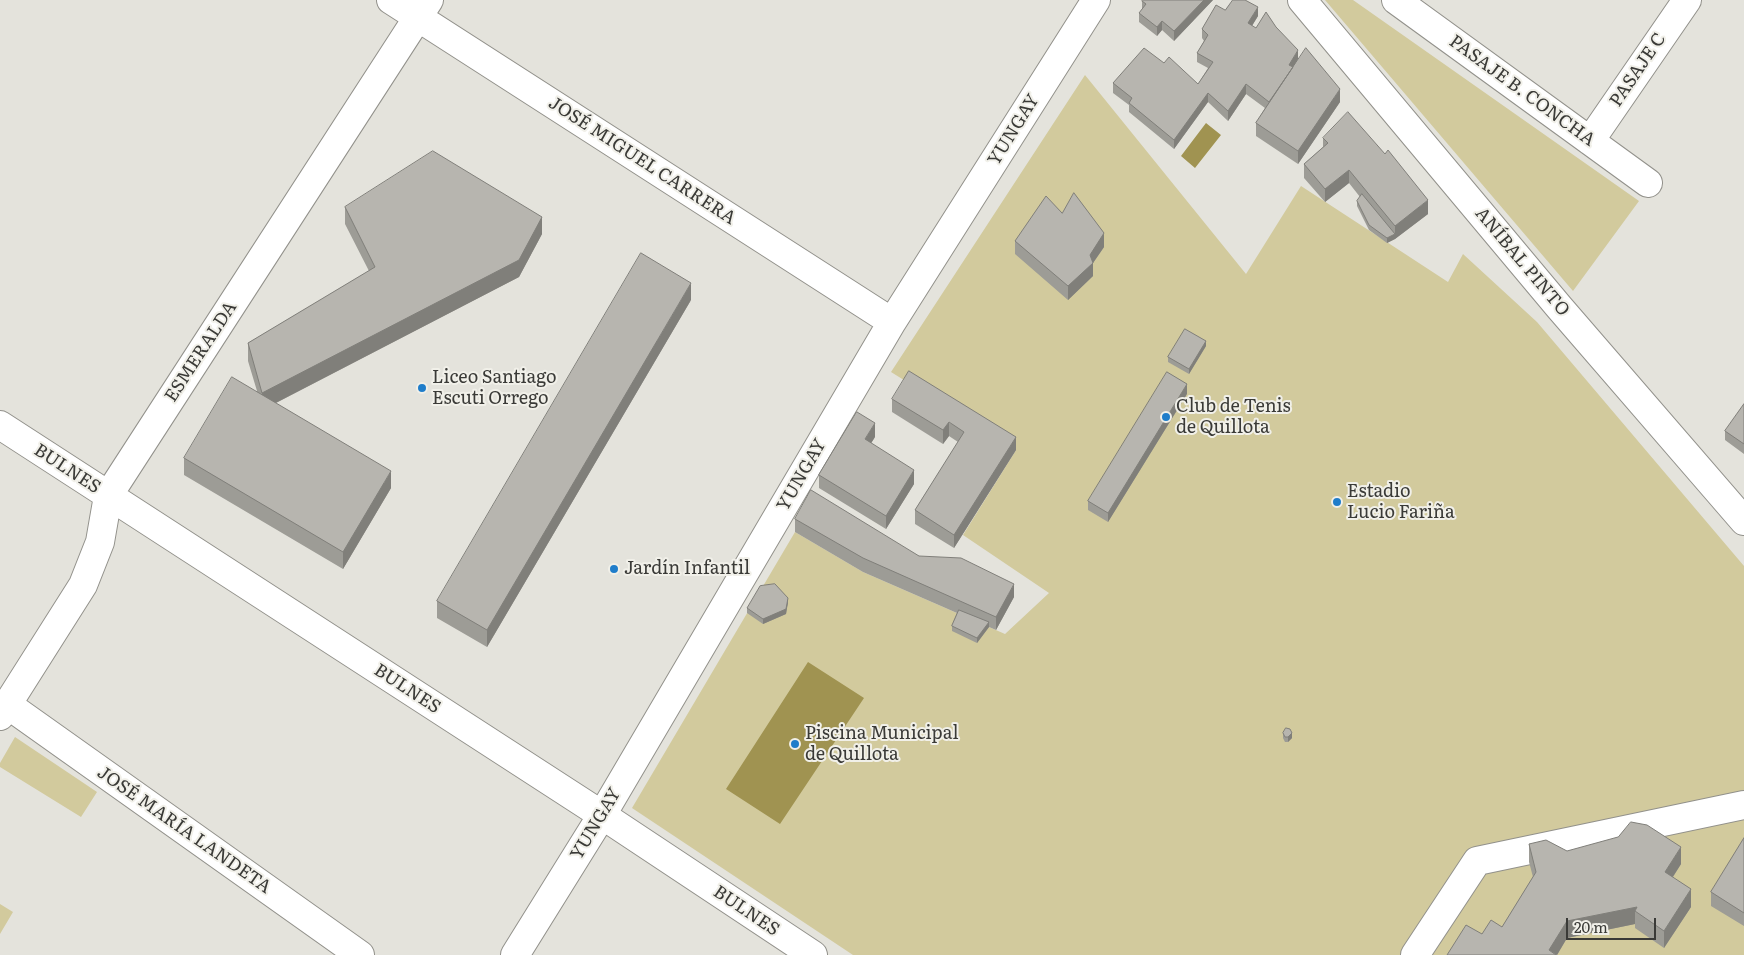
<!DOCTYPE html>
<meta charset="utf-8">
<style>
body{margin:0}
#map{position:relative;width:1744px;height:955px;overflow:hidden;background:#e4e3dc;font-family:Literata,serif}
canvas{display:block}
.scale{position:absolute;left:1566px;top:918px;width:90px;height:22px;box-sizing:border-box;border:2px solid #3a3a37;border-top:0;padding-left:6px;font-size:15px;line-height:18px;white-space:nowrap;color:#3a3a37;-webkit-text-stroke:4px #f1f0e9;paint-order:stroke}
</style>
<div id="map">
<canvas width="1744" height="955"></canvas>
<div class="scale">20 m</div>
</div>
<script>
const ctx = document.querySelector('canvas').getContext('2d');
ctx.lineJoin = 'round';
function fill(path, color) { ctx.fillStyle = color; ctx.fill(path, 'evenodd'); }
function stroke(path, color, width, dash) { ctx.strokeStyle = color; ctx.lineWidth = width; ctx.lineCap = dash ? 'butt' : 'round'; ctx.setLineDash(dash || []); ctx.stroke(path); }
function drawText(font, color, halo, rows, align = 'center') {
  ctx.font = font + ' Literata,serif'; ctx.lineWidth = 4; ctx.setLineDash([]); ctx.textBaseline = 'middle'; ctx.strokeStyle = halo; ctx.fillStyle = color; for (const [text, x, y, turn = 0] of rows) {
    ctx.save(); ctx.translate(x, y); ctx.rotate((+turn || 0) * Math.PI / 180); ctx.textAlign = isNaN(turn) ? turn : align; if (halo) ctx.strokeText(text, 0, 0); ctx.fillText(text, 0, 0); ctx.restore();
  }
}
fill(new Path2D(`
 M1325,0H1353L1639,201L1573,291Z
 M1085,75L1246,274L1301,186L1448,282L1463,254L1537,322L1744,566V955H853L632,808L795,532L863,572L1005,634L1049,593L963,535L1016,450L891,372Z
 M15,737L97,792L81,817L0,767V763Z
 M0,904L13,912L0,934Z`), '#d2ca9d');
fill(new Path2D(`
 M1206,123L1221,135L1195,168L1181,156Z
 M808,662L864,698L780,824L726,789Z`), '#a09351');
const minor = new Path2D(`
 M391,0L892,322
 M1302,0L1559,307L1744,521
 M1396,0L1648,183
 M1590,141L1687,0
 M0,425L602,815L813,955
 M8,705L360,955
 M0,716L83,585L100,542L108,496L429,0
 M515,955L602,815L892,322L1096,0
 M1415,955L1477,861L1744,805`);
stroke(minor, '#92918b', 30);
stroke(minor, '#fff', 28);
fill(new Path2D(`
 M1143,0H1213L1174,41L1162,30L1157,36L1139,22V13L1142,9V1Z
 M1225,10L1258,16L1252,26L1298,59L1293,67L1340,102L1298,164L1256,136V123L1265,108L1246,94L1228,121L1208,102L1174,149L1129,112V105L1113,93V83L1164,63L1198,84L1208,68L1197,62V53L1204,41L1202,38V29Z
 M1323,138L1428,214L1395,239L1387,243L1369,230L1357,206V201L1360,197L1349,183L1325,202L1304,178V164L1323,147Z
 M345,207L542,234L519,277L276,403L391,488L343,569L184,475V458L257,391L248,361V343L369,271L345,224Z
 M1062,213L1104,247L1093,263V276L1068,300L1015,254V241Z
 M691,300L487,647L437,618V601Z
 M1206,346L1189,374L1168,362V357Z
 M1187,394L1108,522L1088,510V501Z
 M892,399L1016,450L954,548L915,524V510L958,442L949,436L943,444L892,412Z
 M1744,404V454L1725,440V431Z
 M875,437L871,443L914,484L886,529L819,488V475Z
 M795,519L919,556L1014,597L996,630L989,627L977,643L952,631V626L957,613L863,572L795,532Z
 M788,602L786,614L763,624L747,613V608Z
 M1283,733L1292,738L1288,742H1285L1283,738Z
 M1744,838V926L1711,906V892Z
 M1529,844L1567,851L1681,864L1673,877L1691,907L1664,948L1635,928V924L1567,938L1557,955L1482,934L1502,927L1533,877L1529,862Z`), '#9d9c96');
fill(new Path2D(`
 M1204,0H1213L1174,41V31Z
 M1258,7V16L1248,32V23Z
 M1162,21V30L1157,36V27Z
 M1298,50V59L1289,74V65Z
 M1246,84V94L1228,121V111Z
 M1340,89V102L1298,164V151Z
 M1208,93V102L1174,149V140Z
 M1349,170V183L1325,202V189Z
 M1428,200V214L1395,239V226Z
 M542,217V234L519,277L262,410V393Z
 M1104,233V247L1093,263V276L1068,300V286Z
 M1395,234V239L1387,243V238Z
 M691,283V300L487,647V630Z
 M1206,341V346L1189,374V369Z
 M1187,384V394L1108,522V513Z
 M949,422V436L943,444V430Z
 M875,423V437L865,453V439Z
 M1016,437V450L954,548V535Z
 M914,470V484L886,529V516Z
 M391,471V488L343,569V552Z
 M1014,584V597L996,630V617Z
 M788,598V602L786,614L763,624V619Z
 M989,622V627L977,643V638Z
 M1292,733V738L1288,742V737Z
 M1681,847V864L1665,889V872Z
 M1691,889V907L1664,948V931Z
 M1637,907L1635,911V924L1567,938L1557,955L1549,950L1567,921Z`), '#807f7a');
const building = new Path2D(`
 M1143,0H1204L1174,31L1162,21L1157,27L1139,13L1146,4L1142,1Z
 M1233,0H1245L1258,7L1248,23L1256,28L1266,12L1276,27L1298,50L1289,65L1293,67L1269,102L1246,84L1228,111L1208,93L1174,140L1129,103L1132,98L1113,83L1144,48L1164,63L1169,57L1198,84L1213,62L1197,53L1208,35L1202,29L1216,5L1225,10Z
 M1306,48L1340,89L1298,151L1256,123Z
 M1348,112L1385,154L1388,150L1428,200L1395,226L1349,170L1325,189L1304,164L1328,143L1323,138Z
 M433,151L542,217L519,260L262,393L248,343L375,267L345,207Z
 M1074,193L1104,233L1090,255L1093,263L1068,286L1015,241L1046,196L1062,213Z
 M1362,194L1395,234L1387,238L1369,225L1357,201Z
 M641,253L691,283L487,630L437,601Z
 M1185,329L1206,341L1189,369L1168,357Z
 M909,371L1016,437L954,535L915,510L964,432L949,422L943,430L892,399Z
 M1167,372L1187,384L1108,513L1088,501Z
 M232,377L391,471L343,552L184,458Z
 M1744,404V444L1725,431Z
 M857,412L875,423L865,439L914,470L886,516L819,475Z
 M811,490L919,556L961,558L1014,584L996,617L863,558L795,519Z
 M775,584L788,598L786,609L763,619L747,608L760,586Z
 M959,610L989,622L977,638L952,626Z
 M1286,728L1290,729L1292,733L1288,737H1285L1283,733Z
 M1631,822L1647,825L1681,847L1665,872L1691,889L1664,931L1635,911L1637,907L1567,921L1549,950L1556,955H1447L1466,925L1482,934L1491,920L1502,927L1536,872L1529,844L1546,840L1567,851L1618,837Z
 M1744,838V913L1711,892Z`);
fill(building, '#b7b5af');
stroke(building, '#807f7a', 1);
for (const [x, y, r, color] of [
 [422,388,5,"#1f7dca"],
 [1166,417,5,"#1f7dca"],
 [1337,502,5,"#1f7dca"],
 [614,569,5,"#1f7dca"],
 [795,744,5,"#1f7dca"]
]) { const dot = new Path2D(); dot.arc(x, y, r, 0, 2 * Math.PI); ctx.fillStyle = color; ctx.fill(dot); stroke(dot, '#f1f0e9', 2); }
drawText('18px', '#3a3a37', '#f1f0e9', [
 ["PASAJE C",1638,70,-56],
 ["PASAJE B. CONCHA",1522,91,36],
 ["YUNGAY",1014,130,-58],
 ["JOSÉ MIGUEL CARRERA",642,161,33],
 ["ANÍBAL PINTO",1522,262,50],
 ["ESMERALDA",201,352,-57],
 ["BULNES",67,469,33],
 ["YUNGAY",802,475,-60],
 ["BULNES",407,689,33],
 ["YUNGAY",596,824,-59],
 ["JOSÉ MARÍA LANDETA",184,830,35],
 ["BULNES",746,911,34]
]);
drawText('18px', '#3a3a37', '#f1f0e9', [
 ["Liceo Santiago",432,378],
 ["Escuti Orrego",432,399],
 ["Club de Tenis",1176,407],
 ["de Quillota",1176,428],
 ["Estadio",1347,492],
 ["Lucio Fariña",1347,513],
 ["Jardín Infantil",624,569],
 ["Piscina Municipal",805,734],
 ["de Quillota",805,755]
], 'left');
</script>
